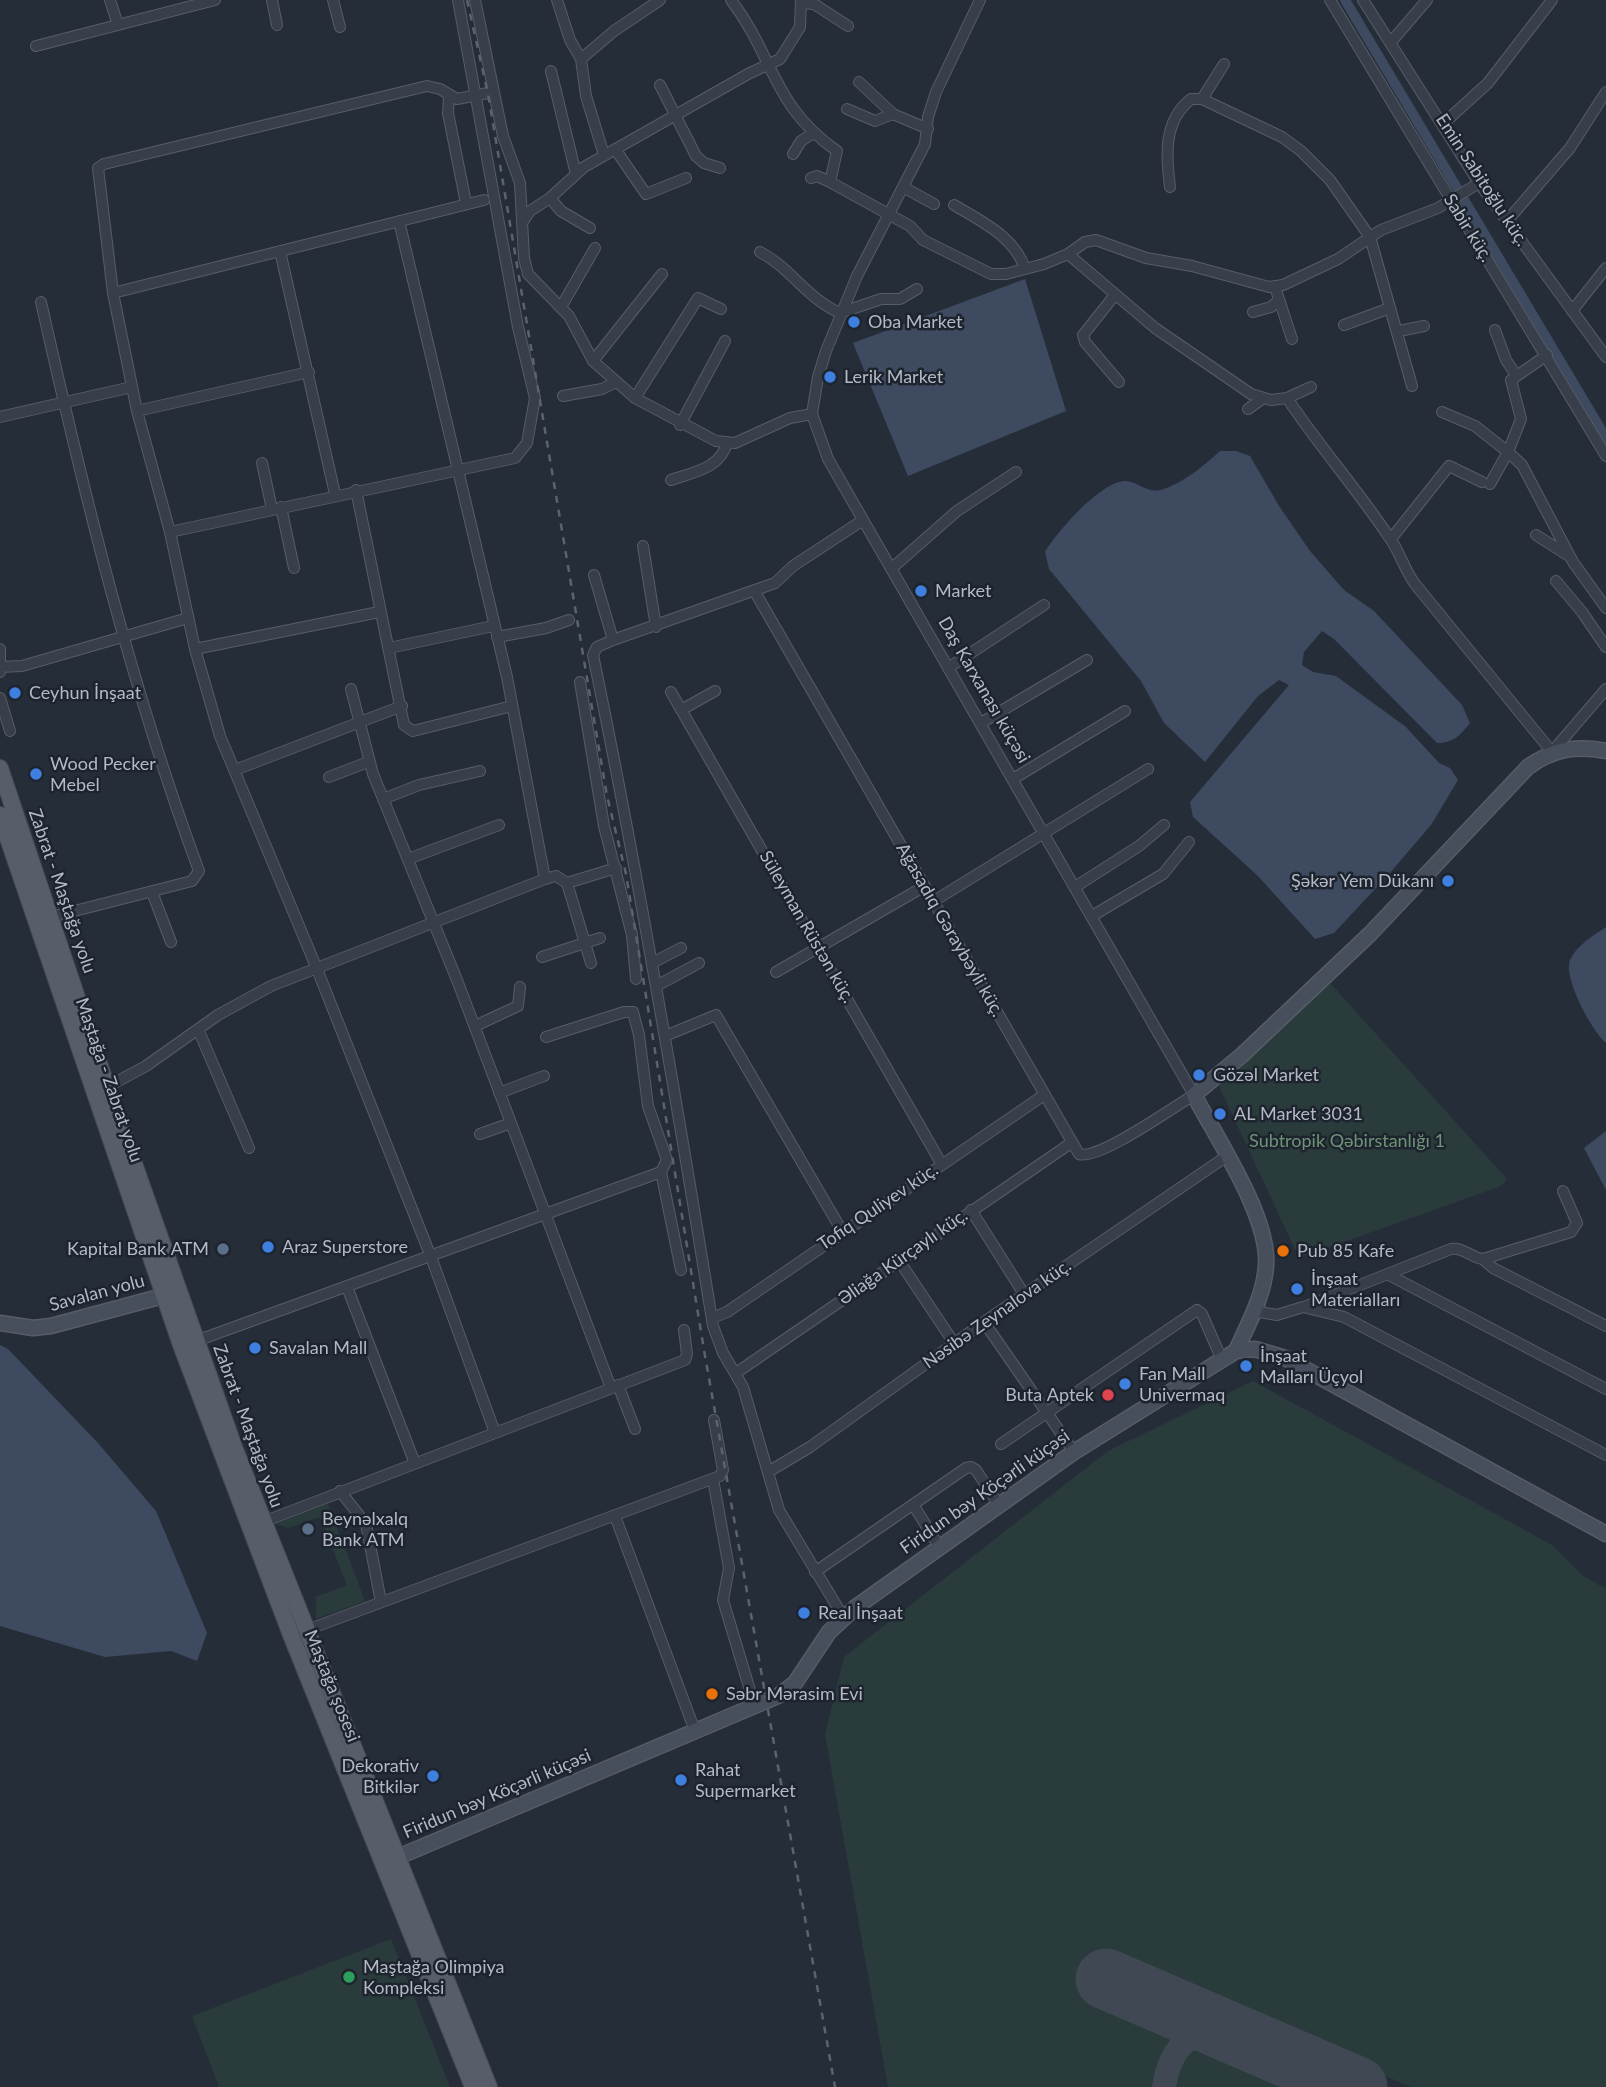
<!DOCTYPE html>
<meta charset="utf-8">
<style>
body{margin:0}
canvas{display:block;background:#252d39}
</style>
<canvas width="1606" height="2087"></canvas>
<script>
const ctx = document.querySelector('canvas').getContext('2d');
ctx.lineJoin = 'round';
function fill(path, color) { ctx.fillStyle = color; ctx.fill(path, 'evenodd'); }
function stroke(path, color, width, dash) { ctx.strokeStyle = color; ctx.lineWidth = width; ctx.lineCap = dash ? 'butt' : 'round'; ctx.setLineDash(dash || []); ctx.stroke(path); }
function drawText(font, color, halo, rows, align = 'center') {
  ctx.font = font + ' Lato,sans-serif'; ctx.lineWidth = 5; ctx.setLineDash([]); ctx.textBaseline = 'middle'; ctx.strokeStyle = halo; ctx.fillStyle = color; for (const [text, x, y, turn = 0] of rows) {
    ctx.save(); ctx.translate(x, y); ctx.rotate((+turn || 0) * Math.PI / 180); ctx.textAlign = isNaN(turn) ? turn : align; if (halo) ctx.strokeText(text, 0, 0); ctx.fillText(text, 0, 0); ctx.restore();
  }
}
fill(new Path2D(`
 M1330,983L1507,1179L1501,1186L1299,1258L1219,1086Z
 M1253,1381L1552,1545L1583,1576L1606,1589V2087H1411L1113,1959L1097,1998L1173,2030L1153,2087H888L825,1734L844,1657L1108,1451Z
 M328,1504L365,1601L316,1619V1597L347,1585L320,1517L288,1528L276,1524Z
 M391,1939L450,2087H219L192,2016Z
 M1204,2046L1216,2049L1304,2087H1174C1177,2068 1185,2052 1204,2046Z`), '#2a3b3c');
fill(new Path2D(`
 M1025,279L1066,411L908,476L853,343Z
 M1220,451H1236L1250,456L1279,506L1310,551L1344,590L1374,611L1462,705L1470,723C1460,736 1453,743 1437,743L1334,639L1322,631L1304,652L1302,665L1313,672L1336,676L1406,727L1439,763L1450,768L1458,780L1431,825L1389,874L1334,933L1315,939L1257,875L1193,817L1190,802L1289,685L1279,680L1258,696L1205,762L1164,723L1141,681L1049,569L1045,552C1057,532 1100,482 1125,481C1137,481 1148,494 1161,490C1185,482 1202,467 1220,451Z
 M1606,927V1043C1592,1031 1563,978 1570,960C1576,946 1594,935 1606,927Z
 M1606,1131V1190L1584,1148Z
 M0,1345L8,1349L98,1443L156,1511L207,1633L197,1661L171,1651L105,1657L0,1626Z`), '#3d4a60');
stroke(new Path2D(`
 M1345,0L1606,438`), '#3d4a60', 10);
stroke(new Path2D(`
 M1164,2087C1173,2032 1202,2026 1250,2041`), '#404854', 24);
stroke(new Path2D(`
 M1106,1979L1357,2087`), '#404854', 61);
const street = new Path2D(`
 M110,0L118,25
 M272,0L277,25
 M333,0L340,27
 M475,0L503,136L520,183L524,258L528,274L569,316L593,361L635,398L716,441L735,443L790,418L812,414
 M557,0L570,40L581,59
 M731,0C774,56 772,106 837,151L830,182L910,226L923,240L991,274H1006L1044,264L1068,254L1085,242L1096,240L1146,258L1192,266L1269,287L1283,285L1338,259L1381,230L1438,208L1479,183
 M1330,0L1606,456
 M1363,0L1479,183L1606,357
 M801,3L814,4L848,26
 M1391,42L1427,0
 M36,46L215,0
 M551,71L576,174
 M859,82L893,114L928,129
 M660,85L696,156L704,163L720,168
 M493,92L457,99L440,89L427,86L104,164L98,168L113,293L137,411L170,532L195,649L220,736L317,969L431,1257L494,1430
 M449,96L448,113L466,203
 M1202,99L1224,64
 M847,109L875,121L893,114
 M1444,123L1488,83L1552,0
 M615,149L646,194L686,178
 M793,154L801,141L812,134
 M604,155L586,96L581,59L614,31L660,0
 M811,178L817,176L830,182
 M903,187L934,204
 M1170,187C1166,156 1163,121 1191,99H1202L1282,137L1301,151L1330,180L1370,237L1412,386
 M550,198L561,211L590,228
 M954,205C981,221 1015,237 1025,269
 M524,220L530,211L550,198L584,167L748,74L780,59L800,27L801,0
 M399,221L507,677L545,879
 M1507,221L1570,148L1606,92
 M280,251L335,494
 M760,252C791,268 806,298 840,313L881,299H900L917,289
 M1068,254L1155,328L1251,394L1271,400L1287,398C1319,446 1357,489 1389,537C1400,552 1404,569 1415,584L1552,752L1606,689
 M1275,287L1292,339
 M113,293L484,200
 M1114,296L1083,335L1085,342L1119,382
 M41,302C84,494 131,687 199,871L192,881L51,917
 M561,307L595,248
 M1572,311L1606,268
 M1253,312L1271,307L1279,300
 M1344,325L1390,308
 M1495,330L1506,360L1516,375
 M1399,331L1424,326
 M1547,355L1511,380L1521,419L1508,452L1522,465L1573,562L1606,608
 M593,361L662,274
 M563,396L602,389L614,383
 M635,398L698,298L721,309
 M1287,398L1311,387
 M1248,409L1262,399
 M137,411L309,372
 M1442,412L1475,426L1508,452L1490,484
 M0,417L132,387
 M680,425L725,341
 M262,463L272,509
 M671,480C693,472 720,469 727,443
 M356,490L404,725L413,731L512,706
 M281,507L294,568
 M170,532L515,458L527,443L535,398L518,327L458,0
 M1536,535L1569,556
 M1391,539L1449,466L1482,482
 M643,546L656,627
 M891,569L957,511L1016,472
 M594,575L613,640L597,647L593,655C639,877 677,1102 713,1326L723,1353L743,1387L779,1510L844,1618
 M1556,581L1582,612L1606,647
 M755,592L1079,1154C1098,1161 1173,1107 1194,1095L828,459L812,414L818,377L826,351L857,276L925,144L928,117L936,92L980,0
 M497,637L546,628L569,620
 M613,640L775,583L793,566L863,520
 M389,648L493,626
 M0,649V672
 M195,649L379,612
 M0,667L22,666L188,618
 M948,668L1044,605
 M580,682L604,826L632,935L636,979
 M351,689L373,774L457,980L611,1388
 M671,692L941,1163
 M0,698L10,731
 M681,710L715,691
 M981,723L1087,660
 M235,770L402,706
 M329,777L368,762
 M1013,779L1125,711
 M383,799L419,785L480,771
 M408,859L499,825
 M567,883L591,963
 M1075,887L1139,846L1164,825
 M152,892L171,942
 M934,901L1148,769
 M1092,916L1163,874L1189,842
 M542,957L600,938
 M652,963L681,948
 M776,972L925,886
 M658,985L699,963
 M475,1026L518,1006L520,987
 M198,1029L249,1148
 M665,1036L716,1015L842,1231
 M107,1087L146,1066L218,1015L271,986L545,879L556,876L567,883L616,868
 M499,1093L544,1076
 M480,1134L511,1123
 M661,1172L681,1270
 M971,1210L1024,1294
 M898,1259L954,1343
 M1483,1259L1493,1268L1606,1326
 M1389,1275L1606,1389
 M347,1287L414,1461
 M1304,1307L1451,1249C1464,1247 1471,1258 1483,1259L1571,1232L1577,1223L1563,1191
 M1254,1311L1277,1315L1303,1307L1344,1317L1606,1455
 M712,1318L727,1312L1044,1095
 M984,1322L1074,1452
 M196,1341L661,1172L667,1160L648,1106L639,1035L633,1012H624L546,1037
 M736,1373L1071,1143
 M618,1385L635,1429
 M1001,1444L1197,1310L1202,1314L1222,1360
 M768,1472L810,1447L984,1322L1227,1156
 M713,1479L729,1568L723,1600L755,1707
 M340,1491L366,1524L381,1602
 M914,1506L940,1548
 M615,1516L695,1731
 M263,1522L685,1360L687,1354L684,1330
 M815,1572L966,1468L971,1467L976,1470L999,1505
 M307,1630L720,1476L723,1470L714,1420`);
const secondary = new Path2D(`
 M0,1323L33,1328L51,1326L163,1296
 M1236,1351C1248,1324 1264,1296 1266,1266C1270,1217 1217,1139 1194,1095L1242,1055L1370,934L1528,767C1553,749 1576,745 1606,751
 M398,1857L778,1696L795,1683L829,1632L856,1607L1074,1452L1236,1351L1255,1349L1285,1358L1606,1534`);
const primary = new Path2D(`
 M0,768L107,1087L234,1447L489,2087
 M0,815L181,1345L291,1635L473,2087`);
stroke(street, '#575d67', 12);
stroke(secondary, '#575d67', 17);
stroke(primary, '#424852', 18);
stroke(street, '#393f4a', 10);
stroke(secondary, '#474e5c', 14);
stroke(primary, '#575e69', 16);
stroke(new Path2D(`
 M467,0L488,94L607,796L626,874L704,1350L835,2087`), '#5b6370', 2.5, [7, 7]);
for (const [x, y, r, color] of [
 [854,322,7,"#3f7fe0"],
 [830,377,7,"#3f7fe0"],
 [921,591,7,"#3f7fe0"],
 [15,693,7,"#3f7fe0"],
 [36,774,7,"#3f7fe0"],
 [1448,881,7,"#3f7fe0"],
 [1199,1075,7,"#3f7fe0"],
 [1220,1114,7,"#3f7fe0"],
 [268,1247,7,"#3f7fe0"],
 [223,1249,7,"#5c6f8a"],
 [1283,1251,7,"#e8710a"],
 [1297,1289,7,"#3f7fe0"],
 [255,1348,7,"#3f7fe0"],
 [1246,1366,7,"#3f7fe0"],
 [1125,1384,7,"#3f7fe0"],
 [1108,1395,7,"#e0444e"],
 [308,1529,7,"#5c6f8a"],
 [804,1613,7,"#3f7fe0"],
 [712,1694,7,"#e8710a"],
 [433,1776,7,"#3f7fe0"],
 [681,1780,7,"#3f7fe0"],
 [349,1977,7,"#2e9e5b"]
]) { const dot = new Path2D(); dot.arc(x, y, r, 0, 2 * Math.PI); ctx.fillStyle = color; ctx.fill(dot); stroke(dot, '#1e242e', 2.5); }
drawText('18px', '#b4bac5', '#1e242e', [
 ["Emin Sabitoğlu küç.",1482,180,57],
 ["Sabir küç.",1468,228,58],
 ["Daş Karxanası küçəsi",984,690,60],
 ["Zabrat - Maştağa yolu",62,891,71],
 ["Süleyman Rüstən küç.",807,927,60],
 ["Ağasadıq Gəraybəyli küç.",950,930,60],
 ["Maştağa - Zabrat yolu",109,1080,71],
 ["Tofiq Quliyev küç.",878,1207,-34],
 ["Əliağa Kürçaylı küç.",903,1257,-35],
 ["Savalan yolu",97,1293,-15],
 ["Nəsibə Zeynalova küç.",997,1314,-35],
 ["Zabrat - Maştağa yolu",248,1426,70],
 ["Firidun bəy Köçərli küçəsi",985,1492,-35],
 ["Maştağa şosesi",332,1686,68],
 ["Firidun bəy Köçərli küçəsi",497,1794,-23]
]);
drawText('18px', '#b4bac5', '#1e242e', [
 ["Oba Market",868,322],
 ["Lerik Market",844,377],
 ["Market",935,591],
 ["Ceyhun İnşaat",29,693],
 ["Wood Pecker",50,764],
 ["Mebel",50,785],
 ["Şəkər Yem Dükanı",1434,881,"right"],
 ["Gözəl Market",1213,1075],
 ["AL Market 3031",1234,1114],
 ["Araz Superstore",282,1247],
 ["Kapital Bank ATM",209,1249,"right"],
 ["Pub 85 Kafe",1297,1251],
 ["İnşaat",1311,1279],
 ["Materialları",1311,1300],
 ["Savalan Mall",269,1348],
 ["İnşaat",1260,1356],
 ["Malları Üçyol",1260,1377],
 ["Fan Mall",1139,1374],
 ["Univermaq",1139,1395],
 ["Buta Aptek",1094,1395,"right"],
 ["Beynəlxalq",322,1519],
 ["Bank ATM",322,1540],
 ["Real İnşaat",818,1613],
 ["Səbr Mərasim Evi",726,1694],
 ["Dekorativ",419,1766,"right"],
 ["Bitkilər",419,1787,"right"],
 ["Rahat",695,1770],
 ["Supermarket",695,1791],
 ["Maştağa Olimpiya",363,1967],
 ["Kompleksi",363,1988]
], 'left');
drawText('18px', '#6e9378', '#1e242e', [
 ["Subtropik Qəbirstanlığı 1",1347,1141]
]);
</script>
